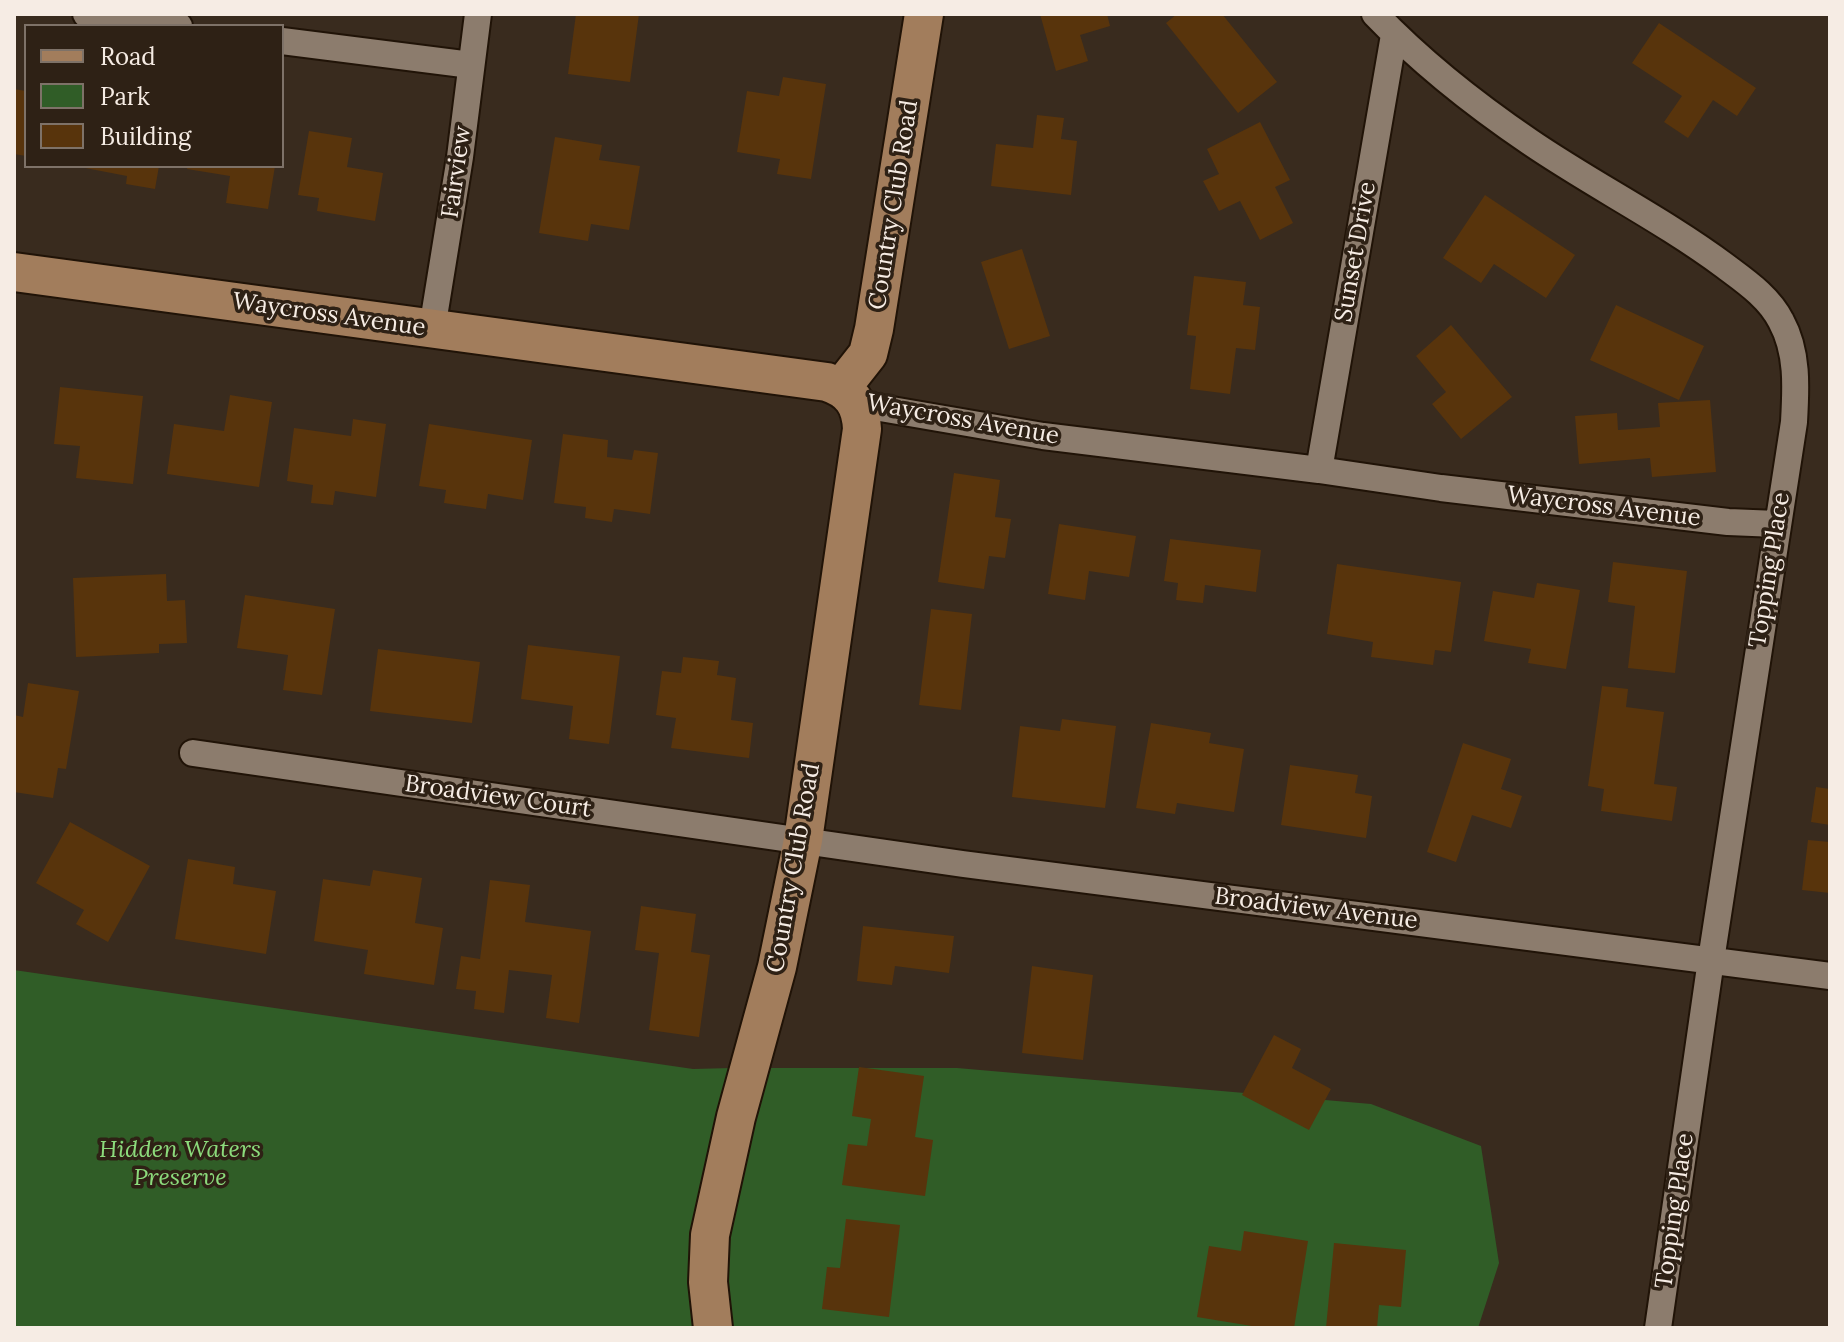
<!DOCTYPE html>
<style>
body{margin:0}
#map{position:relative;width:1844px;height:1342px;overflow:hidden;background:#392b1e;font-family:Lora,serif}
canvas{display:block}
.frame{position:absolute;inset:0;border:16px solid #f6ece4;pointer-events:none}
.legend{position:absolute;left:24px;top:24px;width:260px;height:144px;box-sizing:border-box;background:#2e2115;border:2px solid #7e7268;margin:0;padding:10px 14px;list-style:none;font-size:24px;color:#f6ece4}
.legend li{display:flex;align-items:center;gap:16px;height:40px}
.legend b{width:40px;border:2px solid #7e7268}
</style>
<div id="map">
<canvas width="1844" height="1342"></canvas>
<div class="frame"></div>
<ul class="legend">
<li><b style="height:10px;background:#a27d5c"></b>Road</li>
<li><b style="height:22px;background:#305d27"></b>Park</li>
<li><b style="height:22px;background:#58340c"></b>Building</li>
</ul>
</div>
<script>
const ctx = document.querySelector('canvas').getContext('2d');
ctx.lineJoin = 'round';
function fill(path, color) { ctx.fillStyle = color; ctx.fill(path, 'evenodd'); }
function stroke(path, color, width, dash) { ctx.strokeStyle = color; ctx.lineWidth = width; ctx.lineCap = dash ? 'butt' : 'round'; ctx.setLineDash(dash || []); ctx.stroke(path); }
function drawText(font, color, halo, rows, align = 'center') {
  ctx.font = font + ' Lora,serif'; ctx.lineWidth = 7; ctx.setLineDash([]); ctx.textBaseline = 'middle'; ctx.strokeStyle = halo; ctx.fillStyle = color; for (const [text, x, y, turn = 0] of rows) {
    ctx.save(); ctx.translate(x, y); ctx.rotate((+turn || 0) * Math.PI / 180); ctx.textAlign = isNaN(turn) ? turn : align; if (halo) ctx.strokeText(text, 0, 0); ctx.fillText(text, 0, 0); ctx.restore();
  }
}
fill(new Path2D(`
 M14,970L693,1069L732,1068L697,1328H14Z
 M766,1068H957L1371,1104L1481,1146L1499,1263L1478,1328H731L724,1281L726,1237Z`), '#305d27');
fill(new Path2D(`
 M576,14H639L630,82L568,74Z
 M1040,14H1107L1110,26L1080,35L1088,61L1056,71Z
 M1177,14H1222L1277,82L1238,113L1166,23Z
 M1659,23L1756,88L1737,116L1713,100L1688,138L1664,122L1682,96L1632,63Z
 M783,77L826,84L811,179L777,174L780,159L737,152L747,91L779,96Z
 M14,89L26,91V156L14,154Z
 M1037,115L1064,118L1061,139L1077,141L1071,195L991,186L996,144L1033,148Z
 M1260,122L1290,180L1275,187L1293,223L1260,240L1240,201L1219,211L1203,181L1219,174L1207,149Z
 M309,131L352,138L347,167L383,173L375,221L317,211L319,198L298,195Z
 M555,137L602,145L599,160L640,166L629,230L591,224L588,241L539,233Z
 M75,166H159L155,189L126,184L127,176Z
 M188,166H275L268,209L226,203L230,176L187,169Z
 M1485,195L1575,255L1546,298L1494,264L1481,283L1443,258Z
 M1022,249L1050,336L1009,349L981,262Z
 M1194,276L1246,282L1243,305L1260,307L1255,350L1236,348L1230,394L1190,389L1196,336L1187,335Z
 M1616,305L1704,346L1679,400L1590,360Z
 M1451,325L1512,397L1461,439L1432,404L1446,392L1416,356Z
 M60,387L143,396L133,484L76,478L80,446L54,444Z
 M230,395L272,402L259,487L167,474L174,424L224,431Z
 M1710,400L1716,472L1652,477L1650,458L1579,464L1575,416L1617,413L1618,430L1660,427L1658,403Z
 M353,419L386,424L376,497L335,491L333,505L311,503L313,485L287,481L294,428L351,436Z
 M429,424L532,440L523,500L488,494L486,509L444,503L446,490L419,486Z
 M563,434L608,440L607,457L632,460L634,450L658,453L650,514L614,509L612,522L585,518L586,507L554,503Z
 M954,473L1000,480L995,517L1011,519L1005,558L989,556L984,589L938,582Z
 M1059,524L1136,536L1129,577L1089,571L1085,600L1048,594Z
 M1170,539L1261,550L1256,592L1205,585L1203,603L1176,600L1178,583L1164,581Z
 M1613,562L1687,571L1675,673L1628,668L1635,606L1608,602Z
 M1337,564L1461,582L1451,652L1435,650L1433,665L1371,657L1373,642L1327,634Z
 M166,574L167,601L185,600L187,643L159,644V653L76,657L73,578Z
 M1537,583L1580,590L1566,669L1528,663L1531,649L1484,641L1493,591L1534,598Z
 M245,595L335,609L322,695L283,690L288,655L237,648Z
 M931,609L972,614L961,710L919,705Z
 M528,645L620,656L609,744L569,739L573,706L521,699Z
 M378,649L480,662L472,723L370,711Z
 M683,657L719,661L717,675L736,678L731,720L753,723L749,758L671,748L676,718L656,715L662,671L681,673Z
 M28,683L79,691L66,769L58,768L53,798L14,792V715L23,717Z
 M1602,686L1628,689L1626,707L1664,712L1654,784L1677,787L1672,821L1601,811L1604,789L1588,786Z
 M1062,719L1116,726L1105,808L1012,797L1020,726L1060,731Z
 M1151,723L1211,733L1209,743L1244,749L1234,812L1177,803L1175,814L1136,808Z
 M1463,743L1511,759L1501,789L1522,796L1511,828L1472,815L1456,862L1427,852Z
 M1290,765L1358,775L1355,793L1372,796L1366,838L1281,825Z
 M1816,787L1830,789V825L1811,822Z
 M70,822L150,866L108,942L76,924L84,910L36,883Z
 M1808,840L1830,842V893L1802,890Z
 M188,859L235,867L233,884L276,891L266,954L175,939Z
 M373,870L422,878L415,923L443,928L434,985L364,974L368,950L314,941L323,879L370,886Z
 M490,880L530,885L525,922L591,931L579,1023L546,1018L552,975L509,970L504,1013L474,1009L476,991L456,989L461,956L480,959Z
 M641,906L696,914L691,952L710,955L699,1037L649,1030L659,953L635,950Z
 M863,926L954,936L949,973L895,966L892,985L857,981Z
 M1032,966L1093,975L1083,1060L1022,1053Z
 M1274,1035L1301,1049L1292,1068L1331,1089L1309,1130L1242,1095Z
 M859,1067L924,1076L915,1137L933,1140L925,1196L842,1185L848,1144L867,1146L871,1119L852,1116Z
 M846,1219L900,1225L889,1317L822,1309L827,1267L840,1268Z
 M1244,1231L1308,1241L1294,1328H1264L1197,1317L1209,1246L1241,1251Z
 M1334,1243L1406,1250L1401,1307L1379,1305L1377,1328H1326Z`), '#58340c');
const street = new Path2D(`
 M86,14L179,26
 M1375,14C1421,62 1474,104 1530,142C1593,185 1663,220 1725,266C1745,281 1769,297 1781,321C1798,352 1796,387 1794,422L1711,960L1658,1328
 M282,41L471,65
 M432,329L460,157L478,14
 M857,404L1043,436L1319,470L1441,488L1728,522L1777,524
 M1319,470L1394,35
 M193,753L963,864L1830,976`);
const secondary = new Path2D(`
 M14,272L827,382C851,390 861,404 862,429L803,840L777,967L736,1117L710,1235L708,1282L713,1328
 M842,387L868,354L874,329L924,14`);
stroke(street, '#201307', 30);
stroke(secondary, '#201307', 42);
stroke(street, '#8c7c6d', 26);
stroke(secondary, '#a27d5c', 38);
drawText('24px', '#f6ece4', '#2e2115', [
 ["Fairview",457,172,-82],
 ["Country Club Road",894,205,-81],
 ["Sunset Drive",1356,252,-80],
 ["Waycross Avenue",329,315,8],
 ["Waycross Avenue",963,420,10],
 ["Waycross Avenue",1604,507,7],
 ["Topping Place",1770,570,-81],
 ["Broadview Court",498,797,8],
 ["Country Club Road",794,868,-80],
 ["Broadview Avenue",1316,909,7],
 ["Topping Place",1675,1211,-82]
]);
drawText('italic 24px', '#8cdb7c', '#2e2115', [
 ["Hidden Waters",180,1150],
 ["Preserve",180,1178]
]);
</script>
